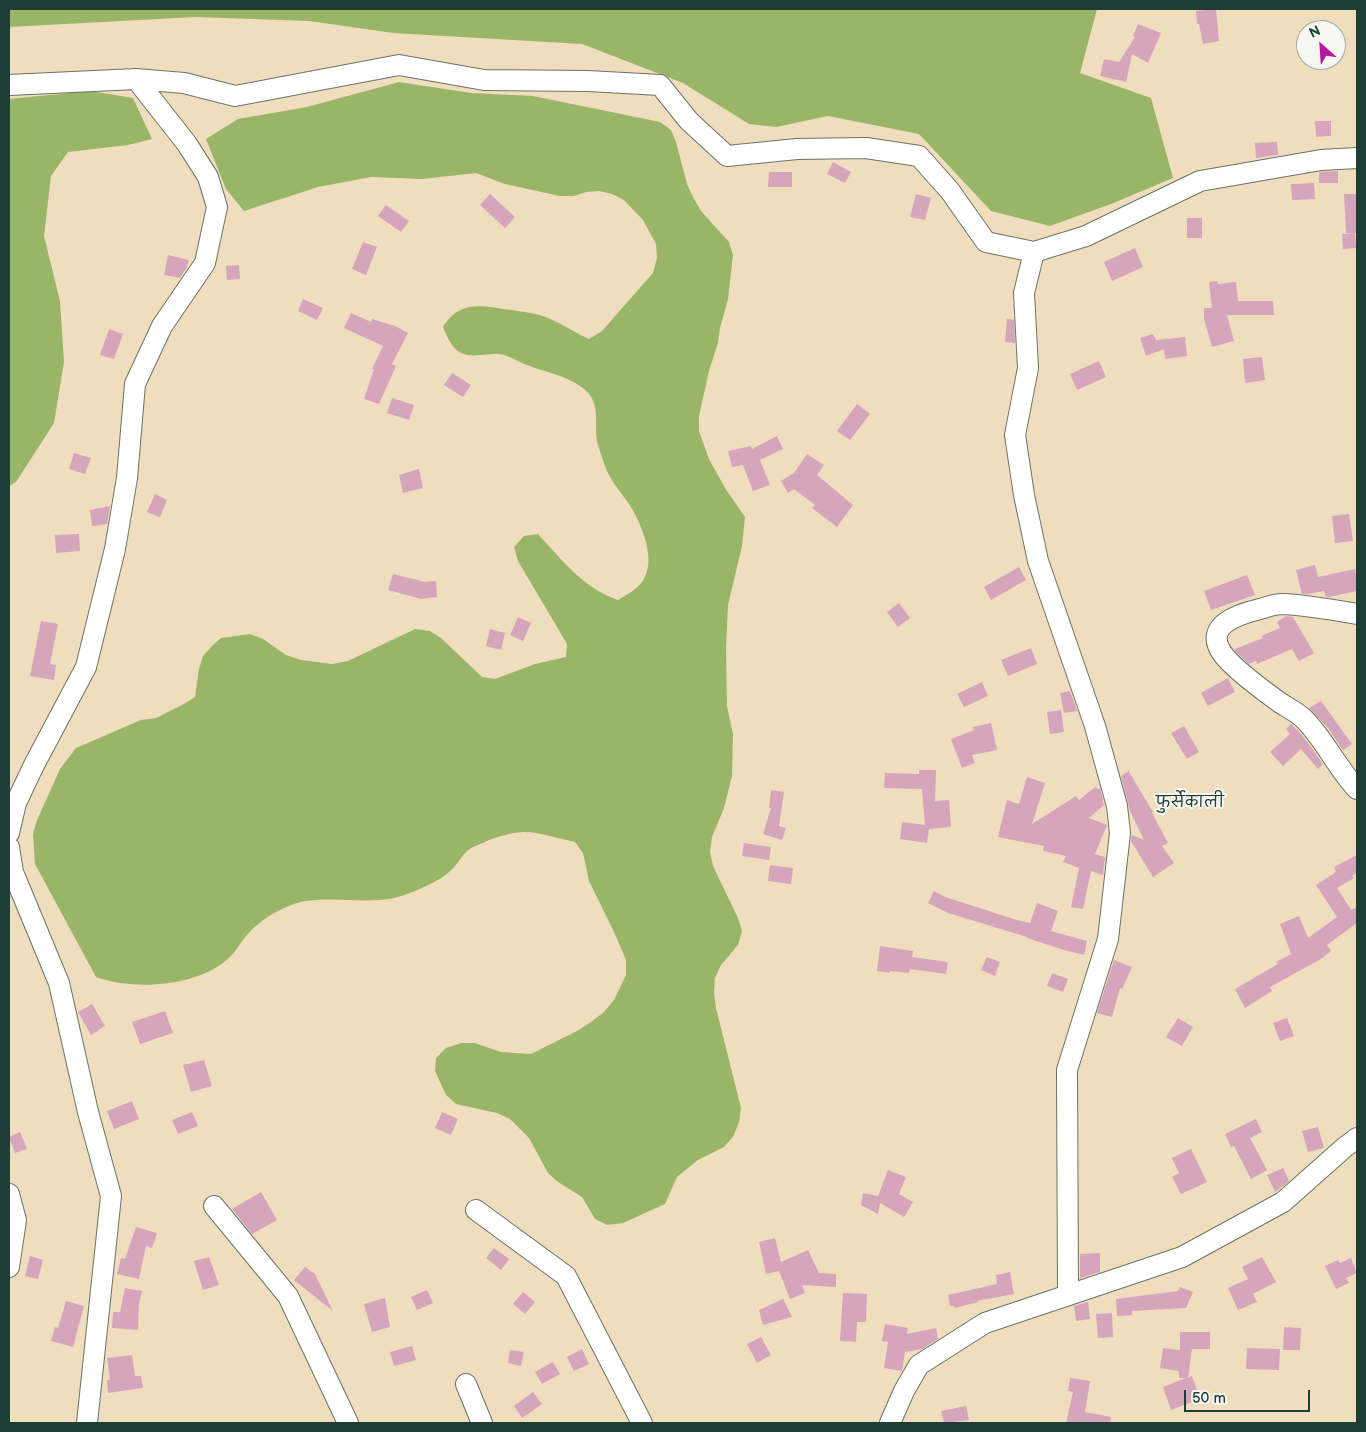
<!DOCTYPE html>
<meta charset="utf-8">
<style>
body{margin:0}
#map{position:relative;width:1366px;height:1432px;overflow:hidden;background:#f0ddbe;font-family:"Balsamiq Sans",sans-serif}
canvas{display:block}
.frame{position:absolute;inset:0;border:10px solid #1f3d34;pointer-events:none}
.north{position:absolute;left:1296px;top:20px;width:50px;height:50px;box-sizing:border-box;background:#f6f6f2;border:1px solid #a0aca6;border-radius:50%;rotate:334deg;font-size:14px;font-weight:700;line-height:20px;text-align:center;color:#1f3d34}
.north::after{content:'';display:block;margin:auto;width:18px;height:22px;background:#b5179e;clip-path:polygon(50% 0,100% 100%,50% 72%,0 100%)}
.scale{position:absolute;left:1184px;top:1390px;width:126px;height:22px;box-sizing:border-box;border:2px solid #1f3d34;border-top:0;padding-left:6px;font-size:15px;line-height:18px;white-space:nowrap;color:#1f3d34;-webkit-text-stroke:4px #f6f6f2;paint-order:stroke}
</style>
<div id="map">
<canvas width="1366" height="1432"></canvas>
<div class="frame"></div>
<div class="north">N</div>
<div class="scale">50 m</div>
</div>
<script>
const ctx = document.querySelector('canvas').getContext('2d');
ctx.lineJoin = 'round';
function fill(path, color) { ctx.fillStyle = color; ctx.fill(path, 'evenodd'); }
function stroke(path, color, width, dash) { ctx.strokeStyle = color; ctx.lineWidth = width; ctx.lineCap = dash ? 'butt' : 'round'; ctx.setLineDash(dash || []); ctx.stroke(path); }
function drawText(font, color, halo, rows, align = 'center') {
  ctx.font = font + ' "Balsamiq Sans","Playpen Sans Deva",sans-serif'; ctx.lineWidth = 4; ctx.setLineDash([]); ctx.textBaseline = 'middle'; ctx.strokeStyle = halo; ctx.fillStyle = color; for (const [text, x, y, turn = 0] of rows) {
    ctx.save(); ctx.translate(x, y); ctx.rotate((+turn || 0) * Math.PI / 180); ctx.textAlign = isNaN(turn) ? turn : align; if (halo) ctx.strokeText(text, 0, 0); ctx.fillText(text, 0, 0); ctx.restore();
  }
}
fill(new Path2D(`
 M9,9H1097L1080,73L1151,98L1173,178L1111,204L1050,226L991,211L919,134L828,116L776,127L749,124L683,83L582,44L393,33L309,21L196,17L9,27Z
 M399,82L471,93L533,96L660,122L671,130L676,142L687,184L693,197L701,211L729,242L733,255L728,299L720,328L718,343L709,371L699,416V431L709,459L725,488L745,517L742,546L728,605L726,648L727,706L733,734L732,776L724,808L712,837L710,852L713,866L738,918L742,931L738,945L721,965L715,978L714,993L716,1008L741,1108L739,1122L733,1137L724,1147L698,1160L677,1177L665,1204L623,1223L607,1225L595,1219L582,1197L558,1182L548,1173L529,1138L510,1119L497,1113L456,1104L446,1095L435,1071L436,1058L446,1048L461,1043H475L501,1052L531,1054L577,1031L591,1022L604,1012L614,1000L626,975V960L615,934L589,881L583,853L575,842C561,839 536,831 523,832C510,833 494,837 483,843C477,845 470,848 466,852C460,858 456,867 449,872C440,881 410,894 398,897C361,907 317,890 282,909C269,915 255,925 246,936C240,943 236,951 230,957C199,987 134,991 96,977L35,864L33,834L37,820L60,769L76,748L141,720L156,718L184,704L195,697L199,669L203,656L213,645L221,638L250,634L263,639L286,655L301,660L332,664L348,661L415,629L430,631L441,638L482,677L495,679L535,664L566,657L567,644L518,561L514,547L524,536L538,534C562,560 583,588 618,600C626,595 636,590 642,582C658,561 641,521 627,501C619,490 610,480 605,466C602,458 599,449 597,441C594,420 602,400 580,386C564,375 545,372 527,365C518,362 509,355 499,354C494,353 486,355 480,355C457,358 451,346 443,327C460,299 483,306 511,310C524,312 537,313 548,318C563,324 575,333 589,339L602,331L653,273L657,258L656,244L643,220L624,200L612,194L599,191L586,192L574,196H560L505,184L476,173L422,179L371,177L318,187L244,211L226,189L206,139L238,119L307,107Z
 M90,91L133,98L152,139L128,145L68,152L51,176L44,236L60,301L64,362L54,423L16,482L9,486V99Z`), '#99b668');
fill(new Path2D(`
 M1216,9L1219,41L1203,44L1199,24H1197L1196,11Z
 M1138,24L1161,33L1148,63L1132,54L1126,82L1100,76L1104,59L1119,62L1135,37L1133,36Z
 M1315,121H1331V136L1316,137Z
 M1277,142L1278,155L1256,158L1255,143Z
 M833,162L851,172L845,183L827,174Z
 M1338,171V183H1319V172Z
 M769,172H792V187H768Z
 M1314,183L1315,199L1292,200L1291,184Z
 M490,194L515,217L505,228L480,205Z
 M916,194L931,198L925,220L910,217Z
 M1344,194H1357V233H1346Z
 M386,205L409,221L401,232L378,216Z
 M1187,218H1202V238H1187Z
 M1355,233L1356,248L1343,249L1342,234Z
 M363,242L377,247L366,275L352,269Z
 M1135,248L1143,267L1112,281L1104,262Z
 M168,255L189,260L186,269L180,278L164,275Z
 M239,265L240,279L227,280L226,266Z
 M1217,281L1218,284L1236,282L1238,301H1273L1274,315H1227L1234,341L1212,347L1204,319V308H1212L1209,282Z
 M303,299L323,308L317,320L298,311Z
 M351,313L371,322L372,319L395,326L408,333L392,364L396,366L379,404L364,399L374,369H372L383,346L344,328Z
 M1007,319L1014,320L1015,343L1005,342Z
 M109,329L123,334L114,359L100,355Z
 M1153,334L1156,340L1185,337L1187,356L1165,359L1164,349L1146,356L1140,338Z
 M1262,357L1265,380L1245,383L1243,359Z
 M1099,361L1106,377L1077,390L1070,374Z
 M452,373L471,385L463,397L444,385Z
 M392,398L414,405L409,420L387,413Z
 M857,404L870,414L850,440L837,431Z
 M777,436L783,449L760,460L770,485L753,491L743,465L732,467L728,451L751,446L752,449Z
 M74,453L91,458L85,474L69,469Z
 M807,454L824,465L817,475L853,505L837,527L812,508L815,505L794,489L788,493L781,481L794,473Z
 M419,469L423,488L403,493L399,475Z
 M155,494L167,500L160,517L147,512Z
 M110,506L107,524L92,526L90,510Z
 M1349,514L1353,541L1335,543L1332,516Z
 M79,534L80,551L56,553L55,535Z
 M1315,565L1318,577L1355,569L1357,580V591L1329,597H1326L1324,591L1309,594H1302L1296,570Z
 M1019,567L1026,580L991,600L984,587Z
 M393,574L425,582L436,581L437,597L421,599L388,590Z
 M1247,575L1255,595L1211,610L1204,591Z
 M899,603L910,618L898,627L887,612Z
 M1286,616L1293,617L1314,653L1299,661L1292,649L1257,664L1256,661L1249,664L1235,651V649L1263,638L1261,636L1280,628L1277,622Z
 M518,617L531,623L523,641L510,635Z
 M41,621L58,624L50,664L56,665L54,680L30,676Z
 M490,629L505,633L501,650L486,646Z
 M1031,648L1037,664L1008,676L1001,660Z
 M1228,678L1235,692L1208,706L1201,693Z
 M982,682L988,696L964,707L957,694Z
 M1070,691L1077,711L1064,713L1060,693Z
 M1321,701L1352,744L1343,750L1328,728L1309,708Z
 M1061,710L1064,732L1050,734L1047,712Z
 M991,723L997,750L972,755L975,763L962,768L951,739L974,730L973,727Z
 M1291,724L1302,735L1323,764L1318,769L1301,749L1283,766L1270,752L1290,734L1286,729Z
 M1184,726L1199,752L1187,759L1171,733Z
 M919,770H936L935,801L949,800L951,827L929,829L927,843L900,839L902,822L925,825L922,789L884,788L885,773L919,774Z
 M1130,770L1129,772L1153,812L1152,813L1168,843L1162,846L1174,863L1153,877L1131,841L1132,835L1144,840L1130,811L1121,776Z
 M1027,777L1045,783L1032,824L1076,796L1079,800L1095,787L1098,789L1100,788L1104,805L1089,818L1107,825L1095,854L1105,857L1103,875L1091,871L1083,909L1071,907L1079,868L1063,862L1066,856L1043,851L1044,846L998,837L1007,800L1019,804Z
 M771,790L784,792L779,826L786,828L782,840L763,834L771,808H769Z
 M744,843L771,847L769,860L742,856Z
 M1357,855V873L1352,875L1354,878L1337,888L1351,910L1357,907V923L1327,945L1331,951L1321,959L1270,987L1272,991L1245,1008L1235,989L1278,964L1276,962L1291,954L1280,924L1299,916L1308,938L1337,917L1316,885L1336,872L1334,867Z
 M770,865L793,868L791,884L768,881Z
 M934,891L945,897L1017,920L1030,923L1037,903L1058,911L1051,931L1087,941L1084,955L1064,950L1027,938V937L948,913L928,903Z
 M880,946L913,951L912,957L948,962L946,974L910,969L909,973L890,971V973L877,971Z
 M987,957L1000,962L995,976L981,970Z
 M1114,960L1132,967L1122,989L1120,988L1112,1017L1097,1013Z
 M1052,973L1068,979L1063,992L1047,986Z
 M92,1004L105,1026L91,1035L78,1012Z
 M165,1011L173,1033L140,1044L132,1022Z
 M1178,1018L1193,1027L1182,1046L1166,1037Z
 M1287,1018L1294,1036L1280,1041L1273,1023Z
 M204,1060L212,1086L191,1092L183,1065Z
 M132,1101L139,1119L114,1129L107,1111Z
 M192,1112L198,1126L178,1134L172,1120Z
 M442,1112L458,1119L451,1135L435,1128Z
 M1256,1119L1262,1132L1250,1138L1267,1170L1251,1179L1234,1146L1231,1147L1225,1134Z
 M1318,1127L1324,1148L1308,1152L1302,1131Z
 M20,1132L27,1149L15,1153L9,1137Z
 M1191,1149L1207,1182L1181,1194L1172,1177L1179,1173L1172,1158Z
 M1283,1168L1289,1181L1275,1192L1267,1175Z
 M888,1170L906,1177L899,1194L913,1202L904,1217L880,1203L878,1214L861,1205L863,1193L878,1196Z
 M261,1192L277,1220L252,1234L232,1209Z
 M136,1227L157,1233L152,1248L146,1246L139,1279L117,1274L121,1258L125,1259Z
 M775,1238L781,1262L808,1250L819,1273L836,1274V1287L802,1285L805,1293L790,1299L779,1271L766,1274L759,1242Z
 M494,1248L509,1259L501,1270L486,1258Z
 M1100,1253V1272L1080,1278V1254Z
 M30,1256L43,1260L38,1279L25,1276Z
 M209,1257L219,1285L203,1290L194,1261Z
 M1262,1257L1276,1282L1253,1294L1257,1302L1238,1310L1228,1288L1248,1279L1242,1267Z
 M1351,1258L1357,1273L1346,1278L1349,1283L1336,1289L1325,1266L1338,1260L1340,1263Z
 M305,1267L315,1274L333,1311L294,1280Z
 M1010,1272L1014,1294L977,1301L978,1302L955,1308L954,1306H950L948,1295L997,1284L996,1275Z
 M1180,1287L1193,1292L1186,1308L1132,1311V1315L1117,1316L1116,1299L1178,1291Z
 M125,1288L142,1291L139,1304L138,1330L112,1328L113,1312H120Z
 M427,1290L433,1303L417,1310L411,1297Z
 M523,1292L535,1302L525,1314L513,1304Z
 M843,1293L867,1294L866,1322H857L856,1342L840,1341Z
 M385,1298L390,1327L372,1332L364,1304Z
 M783,1299L792,1317L763,1325L759,1310Z
 M66,1301L84,1306L73,1347L51,1341L55,1327L58,1328Z
 M1088,1302L1090,1319L1076,1321L1074,1306Z
 M1112,1313L1113,1337L1098,1338L1096,1314Z
 M885,1324L908,1328L907,1334L936,1328L938,1339L922,1349L905,1352L902,1371L884,1368L888,1342L882,1341Z
 M1284,1327L1301,1328L1300,1350H1283Z
 M1180,1332H1210V1349H1192L1188,1378L1192,1376L1200,1399L1171,1410L1163,1387L1186,1378H1179V1371L1160,1368L1163,1348L1180,1350Z
 M761,1337L771,1355L757,1363L747,1344Z
 M412,1346L416,1360L394,1366L390,1352Z
 M1247,1348L1280,1349L1279,1370L1246,1369Z
 M582,1349L589,1364L574,1371L567,1357Z
 M510,1350L524,1352L521,1366L508,1363Z
 M132,1355L135,1376H141L143,1388L108,1393L107,1380H110L107,1358Z
 M553,1362L560,1374L542,1384L535,1372Z
 M1070,1378L1090,1381L1085,1412L1111,1417L1110,1423H1066L1073,1392L1068,1391Z
 M533,1392L542,1404L522,1418L514,1406Z
 M966,1406L969,1420L944,1423L941,1411Z`), '#d5a5bc');
const street = new Path2D(`
 M9,85L136,79L184,83L235,96L399,65L484,80L588,81L660,85L689,121L727,156L797,149L866,148L919,156L950,191L986,242L1034,252L1086,236L1200,181L1321,160L1357,158
 M1034,252L1024,293L1028,368L1015,435L1024,495L1038,561L1095,726L1117,806L1120,833L1108,939L1067,1070L1068,1294
 M1357,614C1333,610 1307,605 1282,604C1275,604 1267,607 1260,609C1239,614 1203,625 1222,653C1232,668 1264,691 1279,702C1288,708 1297,712 1304,719C1325,740 1337,768 1357,789
 M9,833L16,803L34,765L86,667L115,549L127,478L135,384L162,326L205,263L217,207L208,177L187,144L136,79
 M9,847L13,872L59,983L88,1112L111,1196L87,1423
 M9,1194L16,1220L9,1267
 M214,1206L288,1296L348,1423
 M476,1210L566,1276L642,1423
 M466,1384L482,1423
 M890,1423L904,1391L919,1365L985,1323L1182,1257L1283,1202L1345,1147L1357,1138`);
stroke(street, '#687564', 22);
stroke(street, '#fff', 20);
drawText('16px', '#1f3d34', '#f6f6f2', [
 ["फुर्सेकाली",1190,803]
]);
</script>
